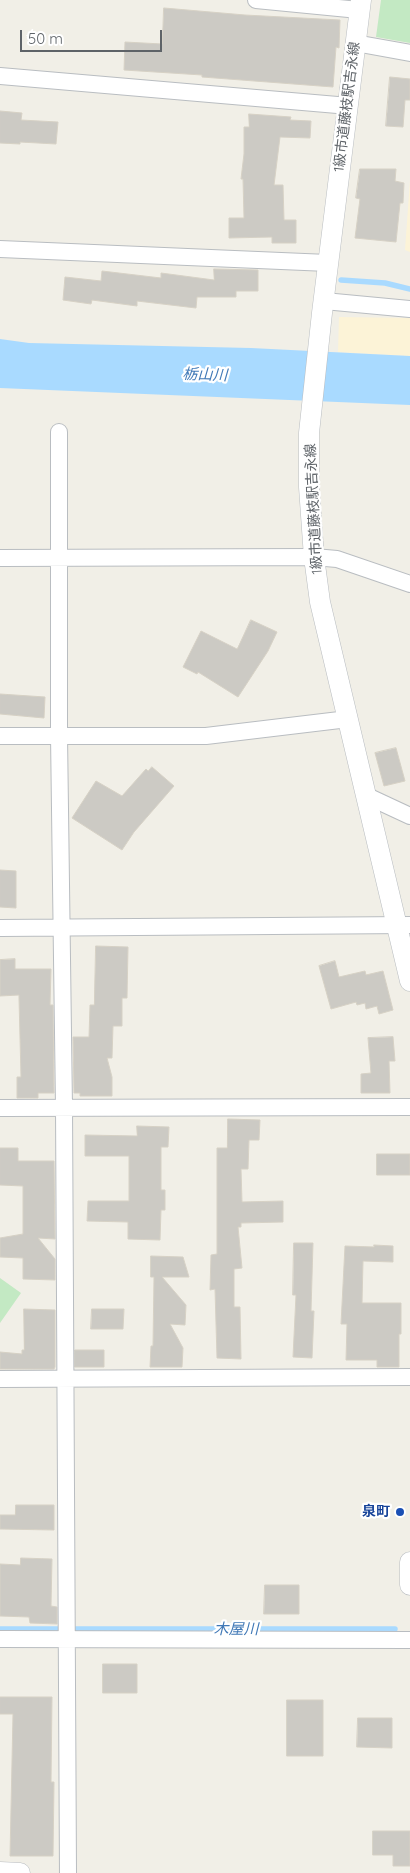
<!DOCTYPE html>
<meta charset="utf-8">
<style>
body{margin:0}
#map{position:relative;width:410px;height:1873px;overflow:hidden;background:#f1efe7;font-family:Quicksand,sans-serif}
canvas{display:block}
.scale{position:absolute;left:20px;top:30px;width:142px;height:22px;box-sizing:border-box;border:2px solid #5e6368;border-top:0;padding-left:6px;font-size:15px;line-height:18px;white-space:nowrap;color:#5e6368;-webkit-text-stroke:4px #fff;paint-order:stroke}
</style>
<div id="map">
<canvas width="410" height="1873"></canvas>
<div class="scale">50 m</div>
</div>
<script>
const ctx = document.querySelector('canvas').getContext('2d');
ctx.lineJoin = 'round';
function fill(path, color) { ctx.fillStyle = color; ctx.fill(path, 'evenodd'); }
function stroke(path, color, width, dash) { ctx.strokeStyle = color; ctx.lineWidth = width; ctx.lineCap = dash ? 'butt' : 'round'; ctx.setLineDash(dash || []); ctx.stroke(path); }
function drawText(font, color, halo, rows, align = 'center') {
  ctx.font = font + ' Quicksand,"Noto Sans JP",sans-serif'; ctx.lineWidth = 4.5; ctx.setLineDash([]); ctx.textBaseline = 'middle'; ctx.strokeStyle = halo; ctx.fillStyle = color; for (const [text, x, y, turn = 0] of rows) {
    ctx.save(); ctx.translate(x, y); ctx.rotate((+turn || 0) * Math.PI / 180); ctx.textAlign = isNaN(turn) ? turn : align; if (halo) ctx.strokeText(text, 0, 0); ctx.fillText(text, 0, 0); ctx.restore();
  }
}
fill(new Path2D(`
 M381,0H410V43L376,37Z
 M0,1278L21,1293L0,1323Z`), '#c3e9c3');
fill(new Path2D(`
 M410,180V252L405,250Z
 M339,317L410,318V356L338,352Z`), '#fcf3d7');
fill(new Path2D(`
 M0,339L29,343L251,348L410,356V405L0,388Z`), '#a9daff');
stroke(new Path2D(`
 M341,280L385,283L410,289
 M0,1629H60
 M76,1629H395`), '#a9daff', 5.5);
const building = new Path2D(`
 M164,8L245,15L340,20L339,48L336,47L333,87L202,77V75L124,70L125,42L162,44Z
 M390,77L410,79V100H405L403,127L386,126Z
 M0,111L22,113L21,120L58,122L56,144L20,142V144L0,143Z
 M249,114L291,117L290,120L311,121L310,138L280,137L274,185H283L284,220H296V243H272V237L229,238V218H244L243,179H241L244,154V127H249Z
 M360,169H396L395,181L404,183L403,203H400L396,242L355,238L360,199L356,198Z
 M214,269L258,270V291H236V297H197L196,308L137,301V306L92,300L91,304L63,300L65,277L101,281L102,271L161,278V273L214,280Z
 M251,620L277,632L268,651L238,697L198,672L197,674L183,667L201,631L237,649Z
 M0,694L45,697L44,718L0,714Z
 M396,748L405,781L384,786L375,753Z
 M152,767L174,786L134,832L122,850L72,818L96,781L122,796L146,769L148,771Z
 M0,870L16,871V908L0,907Z
 M96,946L128,947L127,998H122V1026H113L112,1058H107L112,1077V1096H80V1093H74L73,1037H89L90,1005H94Z
 M15,959V969H51L50,1005H53L54,1093H38V1098H17V1077H21L19,998V995L0,996V960Z
 M335,961L339,977L365,971L366,975L383,971L393,1010L379,1014L377,1006L366,1009L365,1003L357,1005L356,1002L331,1009L319,966Z
 M393,1037L395,1061H389L390,1093H361V1074L371,1073L368,1038Z
 M228,1119L260,1120L259,1140H249L248,1169H241L242,1202L283,1201V1222L241,1223V1227H238L242,1268L234,1269V1307H240L241,1359L217,1358L215,1289L210,1290L211,1255L217,1254V1148H227Z
 M137,1126L169,1127L168,1147H161V1190H165V1210H161L160,1240L128,1239V1222L87,1221L88,1201H129V1156H85V1135L137,1136Z
 M0,1148H18V1161H54L55,1239L38,1238L55,1259V1280L23,1279V1258L0,1257V1238L23,1234V1186L0,1185Z
 M377,1154H410V1175H377Z
 M294,1243H313L311,1311H314L312,1358L293,1357L296,1295H293Z
 M374,1245L393,1246V1262L363,1261L362,1303H401V1334H399V1367H377V1360H346L347,1324H341L345,1246L374,1247Z
 M151,1256L183,1257L189,1277H162L186,1305L185,1325L170,1324L183,1348L182,1367H150L151,1346H153L154,1277H151Z
 M24,1309L55,1310V1367L54,1369H0V1352L22,1354V1350H24Z
 M92,1309H124L123,1329H91Z
 M75,1350H104V1367H75Z
 M16,1505H54V1530L0,1529V1515H15Z
 M21,1558L52,1559L51,1606L57,1607V1624L30,1623L29,1617L0,1616V1564L20,1565Z
 M265,1585H299V1614H264Z
 M103,1664H137V1693H103Z
 M0,1697H52L51,1782H54L53,1856H10L13,1714H0Z
 M287,1700H323V1756H287Z
 M358,1718H392V1748L357,1747Z
 M373,1831H410V1866H393V1855H373Z`);
fill(building, '#cccac4');
stroke(building, '#d6d1c5', 1);
const minor = new Path2D(`
 M256,0L359,10
 M355,43L410,53
 M0,76L349,106
 M0,249L328,263
 M324,301L410,309
 M59,432V735L64,1107L68,1873
 M0,558L314,557L337,559L410,584
 M0,736H206L348,719
 M367,796L410,816
 M0,928L410,925
 M0,1108L410,1107
 M0,1379L410,1377
 M0,1639L410,1640`);
const tertiary = new Path2D(`
 M361,0L322,313L309,433V487L314,557L320,602L410,981
 M410,1562V1585
 M0,1872L20,1873`);
stroke(minor, '#b9bdc1', 18);
stroke(tertiary, '#b9bdc1', 21);
stroke(minor, '#fff', 16);
stroke(tertiary, '#fff', 20);
for (const [x, y, r, color] of [
 [400,1512,5,"#1a4fb4"]
]) { const dot = new Path2D(); dot.arc(x, y, r, 0, 2 * Math.PI); ctx.fillStyle = color; ctx.fill(dot); stroke(dot, '#fff', 2); }
drawText('14px', '#5e6368', '#fff', [
 ["1級市道藤枝駅吉永線",347,107,-83],
 ["1級市道藤枝駅吉永線",314,509,-93]
]);
drawText('bold 14px', '#164399', '#fff', [
 ["泉町",390,1512]
], 'right');
drawText('italic 15px', '#4179b7', '#fff', [
 ["栃山川",205,375,2],
 ["木屋川",236,1629]
]);
</script>
